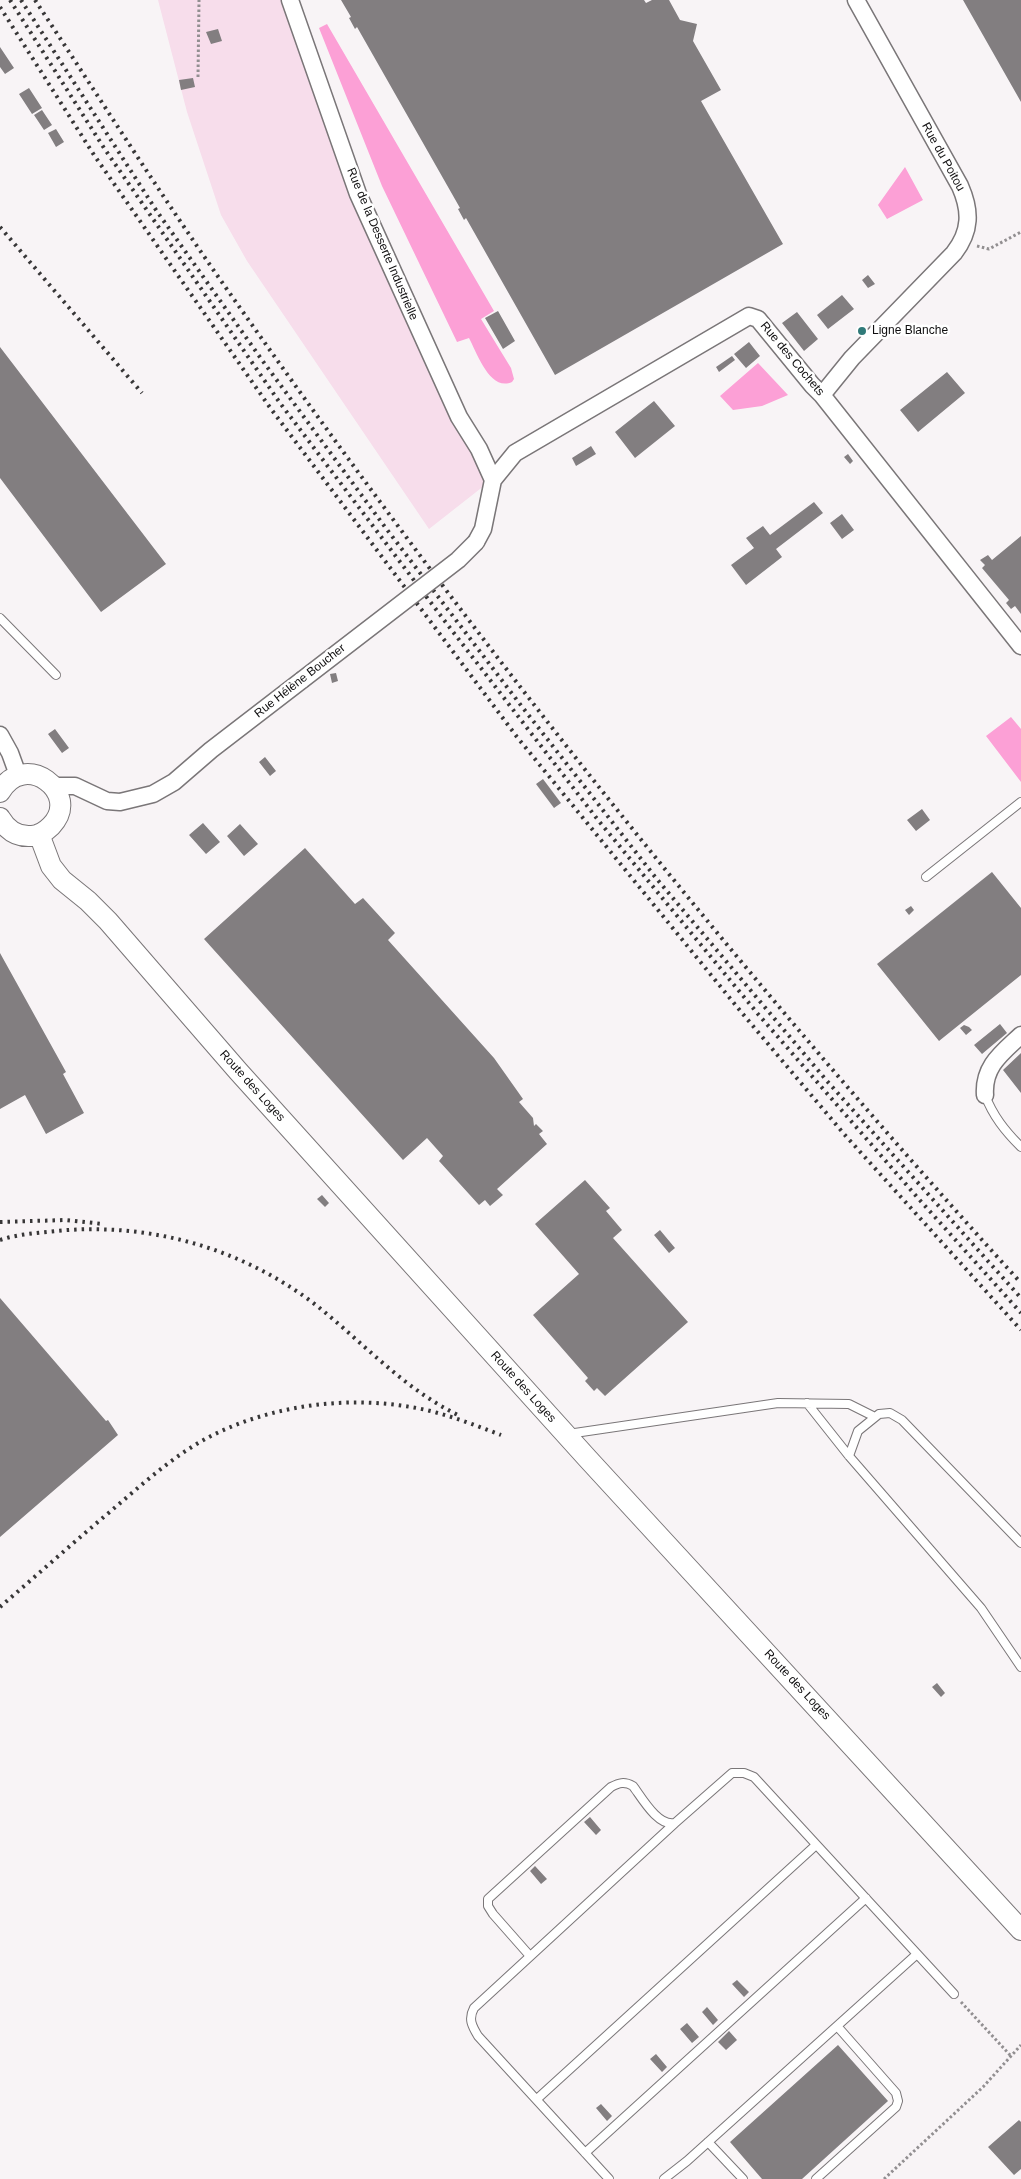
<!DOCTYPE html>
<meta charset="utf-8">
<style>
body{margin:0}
canvas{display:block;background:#f8f4f6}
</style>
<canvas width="1021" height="2179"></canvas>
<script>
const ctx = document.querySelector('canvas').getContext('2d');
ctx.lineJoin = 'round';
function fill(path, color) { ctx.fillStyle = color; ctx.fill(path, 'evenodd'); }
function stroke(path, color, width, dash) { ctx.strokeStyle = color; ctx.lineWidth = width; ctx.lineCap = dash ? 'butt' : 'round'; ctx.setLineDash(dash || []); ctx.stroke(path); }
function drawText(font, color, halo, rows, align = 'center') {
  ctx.font = font + ' Arial,sans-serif'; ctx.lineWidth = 5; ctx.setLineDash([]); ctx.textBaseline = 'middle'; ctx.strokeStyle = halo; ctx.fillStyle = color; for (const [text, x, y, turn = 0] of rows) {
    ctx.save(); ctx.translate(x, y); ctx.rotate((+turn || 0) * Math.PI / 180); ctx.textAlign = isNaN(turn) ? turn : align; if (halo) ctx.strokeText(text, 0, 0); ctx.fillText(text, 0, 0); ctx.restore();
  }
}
fill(new Path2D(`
 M158,0H292L359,194L494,478L429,529L247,261L221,215L187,112Z`), '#f7ddeb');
fill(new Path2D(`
 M327,24L494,311L481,319L511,368L514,379L512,382C490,392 477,353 469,338L457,342L382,186L319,28Z
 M905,167L923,200L887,219L878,205Z
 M758,363L788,395L762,406L733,410L720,396Z
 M1011,717L1021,729V782L986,736Z`), '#fca0d6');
fill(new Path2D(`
 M341,0H644L646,3L652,0H669L680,20L697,24L693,41L721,90L701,101L783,244L555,375L466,218L464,220L458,209L460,208L357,27L355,29L349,18L351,17Z
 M963,0H1021V102Z
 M218,29L222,41L211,44L206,32Z
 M0,47L14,68L5,74L0,67Z
 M193,78L195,87L181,90L179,80Z
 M29,88L42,108L32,114L19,94Z
 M42,110L52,125L44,130L34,115Z
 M56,129L64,142L56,147L48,133Z
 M868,275L875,284L868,288L862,280Z
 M842,295L854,309L828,329L817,315Z
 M498,311L515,341L503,349L485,318Z
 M797,312L818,339L804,351L782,323Z
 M749,342L760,356L746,368L734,354Z
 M0,347L166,564L101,612L0,478Z
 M732,356L735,360L719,372L716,367Z
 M947,372L965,393L918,432L900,410Z
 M654,401L675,426L635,458L615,432Z
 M591,446L596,454L576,466L572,458Z
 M848,454L853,461L850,464L844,457Z
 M814,502L823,513L776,549L782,557L746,585L731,565L754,548L746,538L763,526L770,535Z
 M842,514L854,530L842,539L830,523Z
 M1021,536V614L1015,606L1011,609L1006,603L1009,600L982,568L985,565L980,560L988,555L992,560Z
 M336,673L338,681L332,683L330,674Z
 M55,729L69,748L62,753L48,734Z
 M265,757L276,771L270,776L259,762Z
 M543,779L561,803L554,808L536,784Z
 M922,809L930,820L916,831L907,820Z
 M203,823L220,842L206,854L189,835Z
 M240,824L258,844L244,856L227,836Z
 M305,848L355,904L363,898L395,933L388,940L494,1058L523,1099L519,1102L533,1118L534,1126L536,1124L543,1131L539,1134L547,1144L497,1189L503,1195L490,1206L485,1200L479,1205L439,1161L443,1156L427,1138L403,1160L204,939Z
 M992,872L1021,908V975L939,1041L877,964Z
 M911,906L914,910L909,915L905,910Z
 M0,953L66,1072L63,1074L84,1113L46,1134L25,1095L0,1109Z
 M1000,1024L1007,1033L982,1054L974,1045Z
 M964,1025L969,1027L972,1030L966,1035L960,1028Z
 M1021,1053V1093L1003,1070Z
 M585,1180L610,1208L606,1211L622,1230L613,1238L688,1322L605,1396L597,1388L594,1391L585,1381L588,1378L533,1315L579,1274L535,1224Z
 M322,1195L329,1203L325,1207L317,1199Z
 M660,1230L675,1248L669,1253L654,1235Z
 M0,1298L106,1421L108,1420L118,1435L0,1537Z
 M937,1683L945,1693L941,1697L932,1687Z
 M590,1817L601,1830L596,1835L584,1822Z
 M535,1866L547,1879L541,1884L530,1871Z
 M737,1980L749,1992L744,1997L732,1984Z
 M707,2007L718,2020L713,2025L702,2012Z
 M687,2023L699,2037L692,2043L680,2029Z
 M729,2031L737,2040L726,2050L718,2042Z
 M838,2045L888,2101L802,2179H762L730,2142Z
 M656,2054L667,2067L662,2072L650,2059Z
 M601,2104L612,2116L607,2121L596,2108Z
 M1019,2120L1021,2122V2169L1014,2175L988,2147Z`), '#827e80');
const service = new Path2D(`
 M0,618L56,675
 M926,877L1021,802
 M985,1095C993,1116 1005,1131 1021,1147
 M807,1403L849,1456L981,1608L1021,1667
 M568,1434L778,1403L849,1404L875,1417
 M849,1456L858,1431L879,1414L890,1413L902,1420L1021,1543
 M530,1956L493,1914L488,1906V1899L611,1787C619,1783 624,1781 633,1786C642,1798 658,1827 675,1823L732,1773H744L754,1777L954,1994
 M537,2099L816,1845
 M708,2142L743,2179
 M585,2153L866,1898
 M609,2179L478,2036C472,2026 468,2019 474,2008L675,1823
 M664,2179L687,2161L917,1954
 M816,2179L896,2107L898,2101L896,2093L837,2026`);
const minor = new Path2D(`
 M290,0L358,194L459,417L479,449L493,480
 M822,395L852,358L954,253C971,231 971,211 960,186L856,0
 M476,542L483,529L493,480L515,453L749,316L758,319L812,385L822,395L1021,646
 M0,735L10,753L18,775
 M53,786H75L107,801L120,802L153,794L174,782L211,750L302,680
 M985,1095C983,1066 1002,1053 1021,1035`);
const tertiary = new Path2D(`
 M0,792C24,749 83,793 51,826C45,832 39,836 31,836C17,837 7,830 0,818
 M39,834L51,866L62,880L88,901L108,921L238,1071L588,1459L1021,1930`);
stroke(service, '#7a7678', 10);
stroke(minor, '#7a7678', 19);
stroke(tertiary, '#7a7678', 22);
stroke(new Path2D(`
 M198,77L199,0
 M977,246L989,249L1021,232
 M961,2002L1010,2055
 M884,2179L983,2087L1021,2045`), '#928f91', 3, [2.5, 2.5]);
stroke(service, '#fff', 8);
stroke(minor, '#fff', 16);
stroke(tertiary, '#fff', 20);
stroke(new Path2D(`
 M10,0L104,148L280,403L447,624L598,820L758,1014L917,1197L1021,1313
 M21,0L156,210L262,360L385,527L523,708L656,878L827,1081L1021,1298
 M35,0C93,88 150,178 210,265C458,621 729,962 1021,1283
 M0,7L94,155L271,409L517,737L742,1013L844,1134L1021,1330
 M0,227L142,393
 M0,1222L66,1220L103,1224
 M0,1240C18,1234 37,1233 56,1231C148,1222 238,1247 312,1302C360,1339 402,1388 458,1415
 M0,1607C37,1575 74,1542 112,1510C144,1483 176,1453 215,1434C275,1405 346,1396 411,1407C442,1412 472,1424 501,1435`), '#373637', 4, [2.5, 5]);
const minorBridge = new Path2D(`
 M302,680L458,560L476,542`);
stroke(minorBridge, '#7a7678', 19, []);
stroke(minorBridge, '#fff', 16);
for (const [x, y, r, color] of [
 [862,331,5,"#307a79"]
]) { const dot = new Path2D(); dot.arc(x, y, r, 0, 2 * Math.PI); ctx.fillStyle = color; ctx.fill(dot); stroke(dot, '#fff', 2); }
drawText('12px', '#0f0e0f', '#fff', [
 ["Rue du Poitou",943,157,61],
 ["Rue de la Desserte Industrielle",382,244,67],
 ["Rue des Cochets",792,359,50],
 ["Rue Hélène Boucher",300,681,-38],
 ["Route des Loges",252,1086,48],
 ["Route des Loges",523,1387,48],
 ["Route des Loges",797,1685,47]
]);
drawText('12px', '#0f0e0f', '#fff', [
 ["Ligne Blanche",872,331]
], 'left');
</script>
